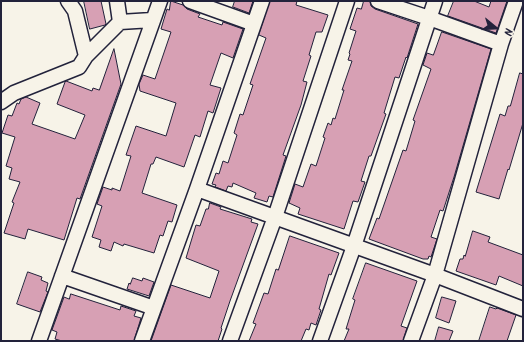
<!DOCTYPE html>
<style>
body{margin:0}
#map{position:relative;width:524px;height:342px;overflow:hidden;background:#f7f3e8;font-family:Kalam,sans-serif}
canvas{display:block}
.frame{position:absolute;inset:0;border:2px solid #22223b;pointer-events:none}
.north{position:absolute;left:476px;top:8px;width:40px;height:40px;-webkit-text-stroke:3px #f7f3e8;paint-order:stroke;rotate:108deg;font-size:11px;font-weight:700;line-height:16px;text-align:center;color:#22223b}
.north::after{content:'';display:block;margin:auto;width:14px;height:18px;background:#22223b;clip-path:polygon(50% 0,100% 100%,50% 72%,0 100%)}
</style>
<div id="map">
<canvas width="524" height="342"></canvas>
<div class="frame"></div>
<div class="north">N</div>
</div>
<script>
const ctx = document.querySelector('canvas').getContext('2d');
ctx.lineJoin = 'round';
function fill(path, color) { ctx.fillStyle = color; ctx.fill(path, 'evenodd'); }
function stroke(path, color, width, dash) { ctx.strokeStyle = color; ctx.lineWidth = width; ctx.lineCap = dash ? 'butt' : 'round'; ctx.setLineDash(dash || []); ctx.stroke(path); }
const building = new Path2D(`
 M84,1H101L106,24L105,25L90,29Z
 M171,1L183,5L187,9L200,14L198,17L222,25L223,22L243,29L233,58L221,53L210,85L221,88L213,113L208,111L200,137L195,135L184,167L156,157L153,164H151L142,193L177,205L172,222L168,221L163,236L160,235L154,253L124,244L123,246L114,242L111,251L99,247L101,240L92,237L102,206L97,204L103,187L112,190V188L120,191L131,156L126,155L136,126L166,136L176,103L140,91L139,84L143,75L155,79L171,32L161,29L167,9L169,10Z
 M235,1H253L249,13L233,7Z
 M270,1H297L296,5L328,15L322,32H316L309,55L311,56L303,81L307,82L301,105L283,155L286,156L273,197L269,196L267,202L254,198L256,193L233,183L232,187L228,186L226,191L215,187L216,185L212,184L216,173L219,174L223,161L228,163L237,135L234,133L240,114L243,115L253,85L250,84L266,38L259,35Z
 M364,1H370L371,6L375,9L418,24L407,58L406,57L399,78L395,77L384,113L386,114L371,156H369L361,181L365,182L358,202L353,201L344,229L298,214L300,208L289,203L295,184L303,187L311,164L316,166L325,138L323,137L328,123L331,125L333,118L335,119L344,90H342L352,61L348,60L350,54L349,53L356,31L350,29L357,8L361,9Z
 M454,1H474L489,7L491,1H507L496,33L448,16Z
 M442,32L491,49L454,177L443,211L440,210L431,237L437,239L431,257L429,256L428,259H423L369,239L377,218L379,219L403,150L406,151L415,121L413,120L431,69L423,65L427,53L433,55Z
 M114,49L121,84L80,199L77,198L64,240L28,229L25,239L4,233L14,203L12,202L20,182L9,179L12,168L6,166L15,137L2,133L8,115L12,116L17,103L19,104L21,99L26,97L40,103L32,124L75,139L85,115L57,104L65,82L66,81L92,91L93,88L99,90Z
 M520,73L523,74V123L509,170L508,169L499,199L476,192L500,114L505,116L508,106H510Z
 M210,203L221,207L220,209L252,219L251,222L258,224L230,301L221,328L222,329L218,341H151L171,285L210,298L219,271L186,258L196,225L200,226L206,209H208Z
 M473,231L490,237L488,242L523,255V286L499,276L496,285L456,271L460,259H463L464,255L465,256Z
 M290,236L339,253L331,275L329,274L319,309L321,310L316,325L311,323L309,330L306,329L301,341H249L256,324L253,323L264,293L268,294L276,269L278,270Z
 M366,263L417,281L401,326L407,328L403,341H344L349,329H346L355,300L353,299Z
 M28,272L42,277L41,280L48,283L46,291L48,292L40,312L17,304Z
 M133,278L142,281L143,278L154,282L149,296L127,289L129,283L130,284Z
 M71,294L120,310L121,306L136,311L134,316L141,318L134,341H62L55,339L57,332L52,330L64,297L69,299Z
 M442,297L456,301L449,323L436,318Z
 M490,307L496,309L497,308L516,315L507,341H479Z
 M439,327L453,331L449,341H435Z`);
fill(building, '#d7a0b4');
stroke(building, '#22223b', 1);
const minor = new Path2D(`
 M68,1L75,11L86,56
 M117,1L120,22
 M190,1L254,24
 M378,1L429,18L501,44
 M1,102L14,93L79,67L86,56L120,22L152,20
 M197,189L435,275L523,309
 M62,276L154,308
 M39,341L160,1
 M142,341L197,189L262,1
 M230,341L275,217L347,1
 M320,341L354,246L435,1
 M411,341L435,275L501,44L516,1`);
stroke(minor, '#22223b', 17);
stroke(minor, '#f7f3e8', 14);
</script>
